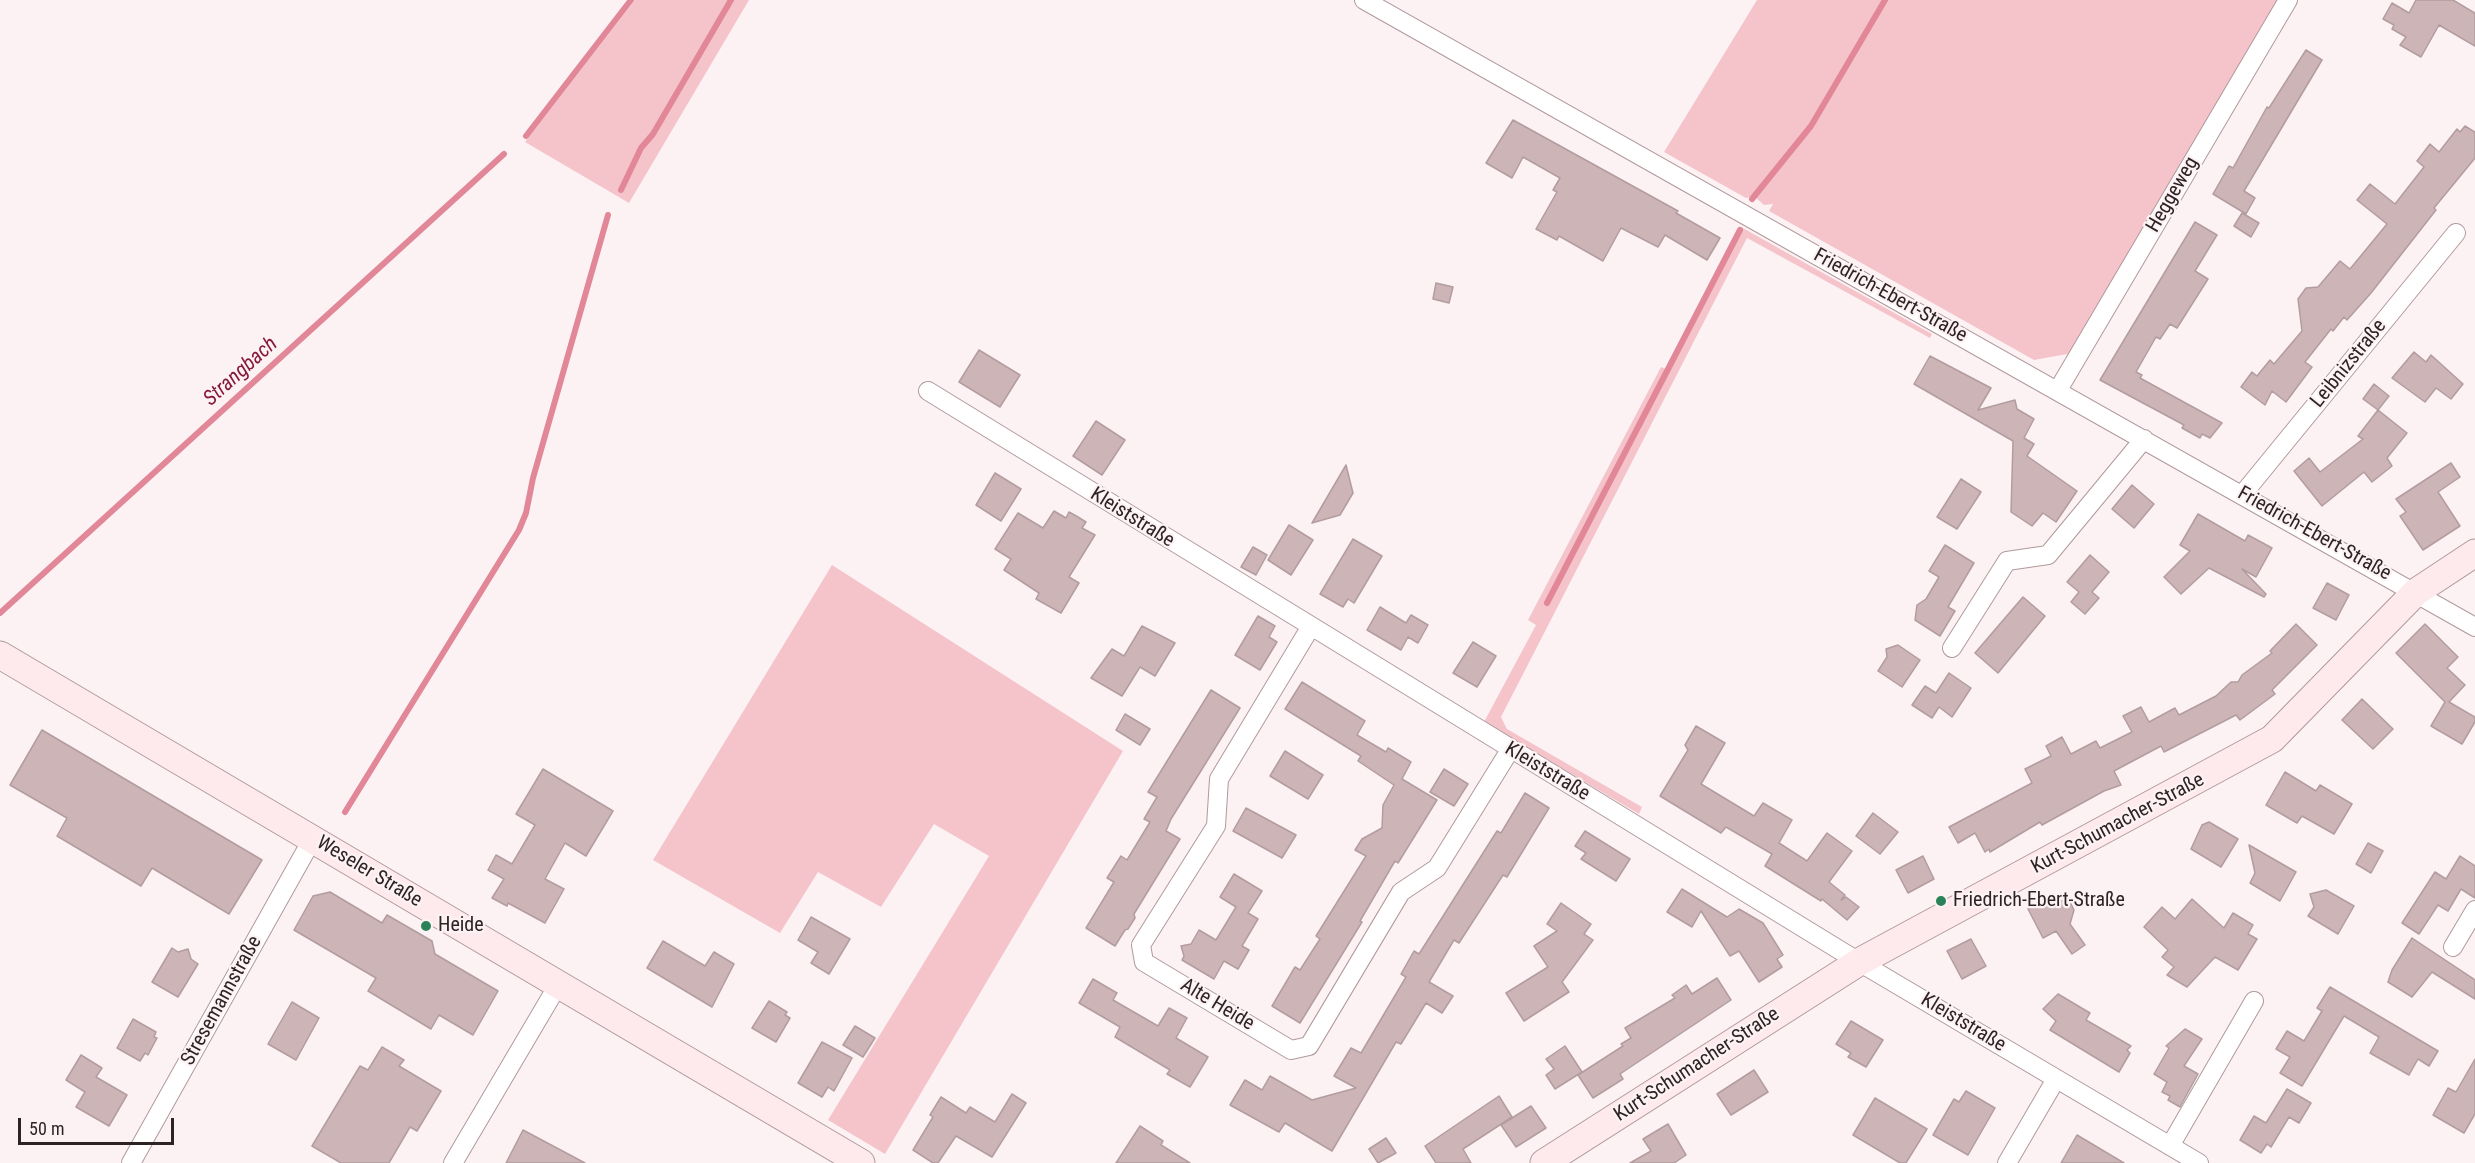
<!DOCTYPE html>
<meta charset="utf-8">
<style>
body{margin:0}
#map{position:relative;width:2475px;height:1163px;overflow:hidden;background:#fcf2f4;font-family:"Roboto Condensed",sans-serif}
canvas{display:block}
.scale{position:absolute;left:18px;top:1118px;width:156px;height:27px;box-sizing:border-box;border:3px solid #2d2325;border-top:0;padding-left:8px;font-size:18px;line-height:21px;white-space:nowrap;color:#2d2325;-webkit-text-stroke:4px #fcf2f4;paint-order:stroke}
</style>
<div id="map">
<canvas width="2475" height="1163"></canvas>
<div class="scale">50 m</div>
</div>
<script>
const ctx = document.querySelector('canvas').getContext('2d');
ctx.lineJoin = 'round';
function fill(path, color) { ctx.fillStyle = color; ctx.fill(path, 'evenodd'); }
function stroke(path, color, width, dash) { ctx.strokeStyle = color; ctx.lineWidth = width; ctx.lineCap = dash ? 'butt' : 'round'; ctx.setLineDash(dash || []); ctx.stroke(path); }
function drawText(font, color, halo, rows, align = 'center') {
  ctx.font = font + ' "Roboto Condensed",sans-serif'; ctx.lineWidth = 4.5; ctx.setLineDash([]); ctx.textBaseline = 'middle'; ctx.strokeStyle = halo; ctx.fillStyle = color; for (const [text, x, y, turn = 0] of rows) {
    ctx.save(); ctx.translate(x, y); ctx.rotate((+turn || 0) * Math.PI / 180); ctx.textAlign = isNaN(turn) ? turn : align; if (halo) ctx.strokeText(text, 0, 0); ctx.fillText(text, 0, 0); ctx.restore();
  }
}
fill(new Path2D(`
 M635,0H749L629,203L525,142Z
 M1757,0H2282L2073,353L2034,360L1769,211L1773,204L1764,205L1754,196L1746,198L1664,152Z
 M1741,227L1932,334L1930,338L1747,238L1501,717L1507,729L1642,807L1639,814L1484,722L1536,625L1528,620L1661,367L1666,369Z
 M832,565L1123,751L885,1154L828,1120L989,856L934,824L881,907L818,872L780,933L653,860Z`), '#f5c4cb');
stroke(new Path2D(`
 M526,136L631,0
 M621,190L641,148L653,134L731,0
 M1752,199L1811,126L1885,0
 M1547,603L1740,230
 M0,613L504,154
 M345,812L519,530L526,513L533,478L608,215`), '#e18798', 6);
const building = new Path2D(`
 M2416,0H2453L2475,13V46L2439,25L2421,57L2400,45L2406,37L2392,29L2394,25L2383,19L2392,3L2409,13Z
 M2306,50L2322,60L2244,191L2255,198L2246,214L2213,194L2229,166L2233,168L2267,107L2269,108Z
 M1513,120L1678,211L1676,213L1720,238L1707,260L1665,235L1658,247L1621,228L1603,261L1559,236L1557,240L1536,229L1557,192L1553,190L1560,178L1523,157L1512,178L1486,163Z
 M2465,126L2475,132V158L2434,208L2436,210L2371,293L2347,320L2344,317L2333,331L2331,329L2305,362L2312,367L2286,402L2272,391L2265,405L2241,387L2252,372L2257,376L2270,360L2274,364L2302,331L2298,299L2306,288L2318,287L2340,261L2350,269L2387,224L2357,200L2370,184L2395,204L2424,167L2417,161L2430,144L2439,152L2457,129L2460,132Z
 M2242,213L2259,223L2251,237L2234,226Z
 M2195,222L2217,235L2195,271L2208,279L2177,328L2170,324L2160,339L2156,337L2136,372L2142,375L2140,378L2222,423L2210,438L2202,434L2200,438L2182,428L2184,425L2100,380Z
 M1436,283L1453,287L1449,303L1433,299Z
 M979,350L1020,375L1000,407L959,382Z
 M2414,352L2426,362L2431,355L2463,384L2451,399L2436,388L2425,402L2392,378Z
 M1930,356L1991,388L1978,410L2015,400L2017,409L2034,419L2024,438L2034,444L2027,456L2077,491L2056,522L2043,513L2032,526L2011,512L2013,441L1914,384Z
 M2374,384L2389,396L2378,410L2407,433L2387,458L2392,466L2372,482L2364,472L2322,506L2294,471L2309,458L2320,472L2363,439L2358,436L2378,410L2363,399Z
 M1096,421L1125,440L1102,475L1073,456Z
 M2451,463L2460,477L2438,492L2460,526L2423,550L2400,516L2406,512L2396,499Z
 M1346,465L1353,493L1340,515L1312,523Z
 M995,473L1021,489L1001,521L976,505Z
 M1961,479L1981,492L1957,529L1937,517Z
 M2132,485L2154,504L2134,528L2112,509Z
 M1054,511L1066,518L1069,512L1078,517L1086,522L1082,528L1095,535L1069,577L1079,583L1061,613L1036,599L1039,593L1004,570L1011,559L995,549L1018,513L1043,528Z
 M2198,514L2245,541L2248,535L2272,548L2256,577L2242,569L2266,594L2264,597L2209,568L2181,594L2164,577L2190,551L2180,545Z
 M1289,525L1313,540L1291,575L1268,560Z
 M1353,539L1382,556L1354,603L1348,599L1343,607L1320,594Z
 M1945,545L1974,563L1948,607L1955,611L1940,636L1915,620L1917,605L1926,599L1939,577L1929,571Z
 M1253,547L1267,555L1256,575L1241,567Z
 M2090,555L2109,572L2092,592L2099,598L2085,614L2071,602L2079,592L2067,582Z
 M2327,583L2349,595L2336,620L2313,608Z
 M2023,597L2045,616L1998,673L1975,653Z
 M1380,607L1406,623L1411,615L1428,625L1418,643L1408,637L1401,650L1367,630Z
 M1258,616L1275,626L1269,637L1277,642L1260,670L1235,655Z
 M2296,624L2317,645L2272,690L2275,694L2240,720L2236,715L2164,752L2161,746L2114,771L2121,785L2104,791L2042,825L2040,822L1990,852L1989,849L1985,852L1975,833L1958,843L1949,827L2032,783L2025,769L2051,756L2046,746L2062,737L2071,754L2096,741L2100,748L2132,732L2123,716L2141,707L2149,722L2175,708L2179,715L2216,696L2231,682H2238L2242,675L2272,653L2270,651Z
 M2425,624L2458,657L2447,668L2465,685L2449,702L2475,717V722L2462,744L2431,726L2445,702L2396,653Z
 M1142,626L1175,643L1155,676L1140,667L1122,696L1091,678L1112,649L1124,656Z
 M1473,642L1496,656L1477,687L1453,673Z
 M1898,645L1920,660L1902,687L1878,671L1887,657L1886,649Z
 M1949,673L1971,688L1952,717L1939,707L1932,718L1912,705L1925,686L1936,693Z
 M1302,682L1365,721L1357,735L1386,752L1388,748L1411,762L1402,779L1437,800L1398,863L1395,861L1360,921L1362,922L1300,1023L1272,1006L1295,967L1300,970L1320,939L1316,936L1366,856L1355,850L1362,839L1382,828L1383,805L1394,785L1358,761L1361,756L1285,709Z
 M1211,690L1240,708L1171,819L1166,831L1180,839L1134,914L1135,918L1128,929L1125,930L1115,946L1086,928L1114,882L1107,878L1121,856L1127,860L1150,822L1144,819L1157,797L1148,792Z
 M2362,699L2393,729L2373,749L2342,720Z
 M1125,714L1150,729L1140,745L1116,730Z
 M1696,726L1725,743L1701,784L1754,816L1763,803L1792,820L1779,843L1807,861L1827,833L1852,851L1829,882L1845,895L1841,900L1846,897L1859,907L1847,920L1822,899L1821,901L1765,866L1772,854L1726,827L1721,833L1660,796L1688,750L1685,745Z
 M42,730L262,860L229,914L152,868L141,886L57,836L67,818L10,785Z
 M1285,751L1323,775L1308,799L1270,776Z
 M543,769L613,811L586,856L565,843L545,879L564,889L545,923L508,903L507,906L492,898L504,879L488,870L496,855L512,864L535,825L516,814Z
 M1444,769L1468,784L1454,806L1430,792Z
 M2285,772L2316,791L2320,785L2352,804L2334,834L2302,816L2297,823L2266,805Z
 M1525,793L1549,808L1507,877L1503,875L1459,943L1454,940L1429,982L1453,996L1442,1013L1426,1003L1401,1044L1396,1042L1332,1151L1285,1123L1279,1132L1230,1105L1245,1080L1262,1090L1270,1076L1312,1100L1356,1088L1334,1076L1351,1048L1361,1053L1406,977L1401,974L1414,951L1419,954L1497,831L1501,833Z
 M1246,808L1296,835L1282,858L1233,831Z
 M1873,813L1898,832L1880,854L1856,836Z
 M2209,822L2238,839L2221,867L2191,849L2202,825Z
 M1585,831L1630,859L1616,881L1581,859L1586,853L1575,846Z
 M2368,843L2383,851L2371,873L2356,864Z
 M2249,845L2296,872L2280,901L2250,883L2255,873Z
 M1923,856L1934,879L1908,893L1896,870Z
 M2460,856L2475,866V898L2461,889L2448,911L2438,905L2419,934L2402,923L2435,872L2446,879Z
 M1234,874L1262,891L1248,913L1258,919L1242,946L1249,950L1238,969L1224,961L1214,979L1182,960L1184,956L1181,946L1191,944L1199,930L1216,940L1236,907L1220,897Z
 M1682,889L1727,917L1739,909L1763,923L1783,955L1777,959L1782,967L1759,982L1739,951L1730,956L1701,911L1692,927L1667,912Z
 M2326,890L2354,906L2338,934L2308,916L2314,907L2310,894Z
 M330,892L382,923L387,915L432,941L435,954L498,991L473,1035L439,1015L431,1029L368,991L376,978L294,930L313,896Z
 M2051,896L2055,904L2068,898L2074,910L2070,924L2085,945L2072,954L2056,931L2043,938L2028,909Z
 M2192,899L2224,928L2233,913L2253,925L2248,934L2257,939L2238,970L2215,957L2187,987L2167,975L2174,967L2162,957L2168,950L2144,927L2162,907L2175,919Z
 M1561,903L1591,924L1584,934L1593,940L1562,982L1569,992L1524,1021L1506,993L1548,967L1534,946L1557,931L1547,924Z
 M811,917L850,939L829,974L811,963L818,952L798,940Z
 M2412,938L2475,980V999L2432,972L2412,997L2388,982L2392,970Z
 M1971,939L1986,966L1962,979L1947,951Z
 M663,941L705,966L714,952L734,964L712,1007L647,968Z
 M172,948L178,952L188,949L191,959L198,964L178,997L152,982Z
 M1717,978L1731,1000L1620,1074L1623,1079L1593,1098L1578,1075L1623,1046L1621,1044L1631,1038L1625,1028L1675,998L1672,995L1686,985L1692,994Z
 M1093,979L1117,993L1113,1000L1158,1026L1169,1008L1187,1018L1176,1038L1208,1057L1190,1087L1167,1074L1170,1070L1115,1037L1120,1027L1079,1003Z
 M2330,987L2438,1051L2429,1066L2418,1059L2409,1075L2370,1053L2379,1037L2344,1016L2302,1086L2280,1073L2290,1057L2276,1049L2287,1031L2304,1041L2322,1011L2317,1008Z
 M2058,994L2090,1013L2086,1020L2131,1046L2127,1050L2130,1053L2119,1072L2050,1030L2056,1021L2043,1009Z
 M769,1001L787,1012L785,1015L790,1018L776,1042L752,1028Z
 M292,1002L319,1018L296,1060L268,1044Z
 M133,1019L156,1032L154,1037L157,1038L148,1055L145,1053L140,1061L117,1048Z
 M1851,1021L1883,1040L1866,1067L1848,1057L1851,1053L1836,1044Z
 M855,1026L875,1038L863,1057L843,1045Z
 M2185,1029L2202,1039L2184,1066L2198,1074L2180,1107L2168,1100L2170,1096L2162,1092L2167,1082L2154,1074L2169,1048L2166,1046Z
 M822,1042L852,1058L834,1091L828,1087L822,1097L798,1083Z
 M1565,1046L1582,1072L1555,1089L1546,1075L1554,1069L1546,1059Z
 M382,1047L404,1060L399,1066L441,1091L417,1131L410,1127L389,1163H341L312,1146L360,1066L368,1070Z
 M81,1055L102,1068L96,1077L127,1095L109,1126L76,1107L85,1092L66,1080Z
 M2475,1059V1114L2464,1133L2433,1115L2448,1088L2456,1092Z
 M1754,1070L1768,1092L1731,1115L1717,1094Z
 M2287,1089L2311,1103L2299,1123L2289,1117L2271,1147L2267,1144L2261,1153L2240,1140L2254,1116L2266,1123Z
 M1966,1091L1995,1108L1968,1155L1933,1135L1954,1099L1959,1102Z
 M1012,1094L1026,1103L992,1157L956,1136L938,1163H933L913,1150L933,1117L930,1115L941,1097L966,1113L970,1107L995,1122Z
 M1499,1096L1512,1117L1463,1149L1471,1163H1436L1425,1146Z
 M1875,1098L1927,1129L1906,1163H1900L1853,1135Z
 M1531,1106L1546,1128L1516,1147L1501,1125Z
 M1668,1124L1686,1155L1674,1163H1630L1651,1151L1643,1139Z
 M1140,1126L1163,1141L1161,1145L1190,1163H1116Z
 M523,1130L585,1163H506Z
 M2077,1135L2124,1163H2061Z
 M1386,1138L1396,1153L1378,1163L1369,1149Z`);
fill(building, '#ccb4b7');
stroke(building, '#b39c9f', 1.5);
const street = new Path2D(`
 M1364,0L2475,627
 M2058,390L2288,0
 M928,391L1859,962L2199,1163
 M2242,495L2456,233
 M1310,628L1219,779L1216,826L1141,945L1144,962L1291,1050L1309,1046L1401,892L1437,868L1510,750
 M1952,648L2007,561L2048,555L2144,439
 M2453,947L2475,910
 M2170,1146L2254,1001
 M131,1163L313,838
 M453,1163L558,985
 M2007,1163L2056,1079`);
const secondary = new Path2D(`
 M0,655L861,1163
 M1544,1163L1859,962L2272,739L2416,592L2475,553`);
stroke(street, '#b0999c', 20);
stroke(secondary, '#b0999c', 29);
stroke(street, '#fff', 18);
stroke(secondary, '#feeaed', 27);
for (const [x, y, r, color] of [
 [1941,901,6,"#2a8358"],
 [426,926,6,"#2a8358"]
]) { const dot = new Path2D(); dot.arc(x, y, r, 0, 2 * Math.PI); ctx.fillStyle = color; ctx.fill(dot); stroke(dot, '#fcf2f4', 2); }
drawText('20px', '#2d2325', '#fcf2f4', [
 ["Heggeweg",2173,195,-60],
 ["Friedrich-Ebert-Straße",1890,296,29],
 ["Leibnizstraße",2349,364,-51],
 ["Kleiststraße",1132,518,32],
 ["Friedrich-Ebert-Straße",2314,534,29],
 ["Kleiststraße",1547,772,31],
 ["Kurt-Schumacher-Straße",2118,824,-28],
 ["Weseler Straße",369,872,31],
 ["Stresemannstraße",222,1001,-61],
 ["Alte Heide",1217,1005,31],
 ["Kleiststraße",1963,1023,31],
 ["Kurt-Schumacher-Straße",1697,1065,-33]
]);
drawText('20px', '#2d2325', '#fcf2f4', [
 ["Friedrich-Ebert-Straße",1953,901],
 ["Heide",438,926]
], 'left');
drawText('italic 21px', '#851a3b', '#fcf2f4', [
 ["Strangbach",241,372,-42]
]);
</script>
